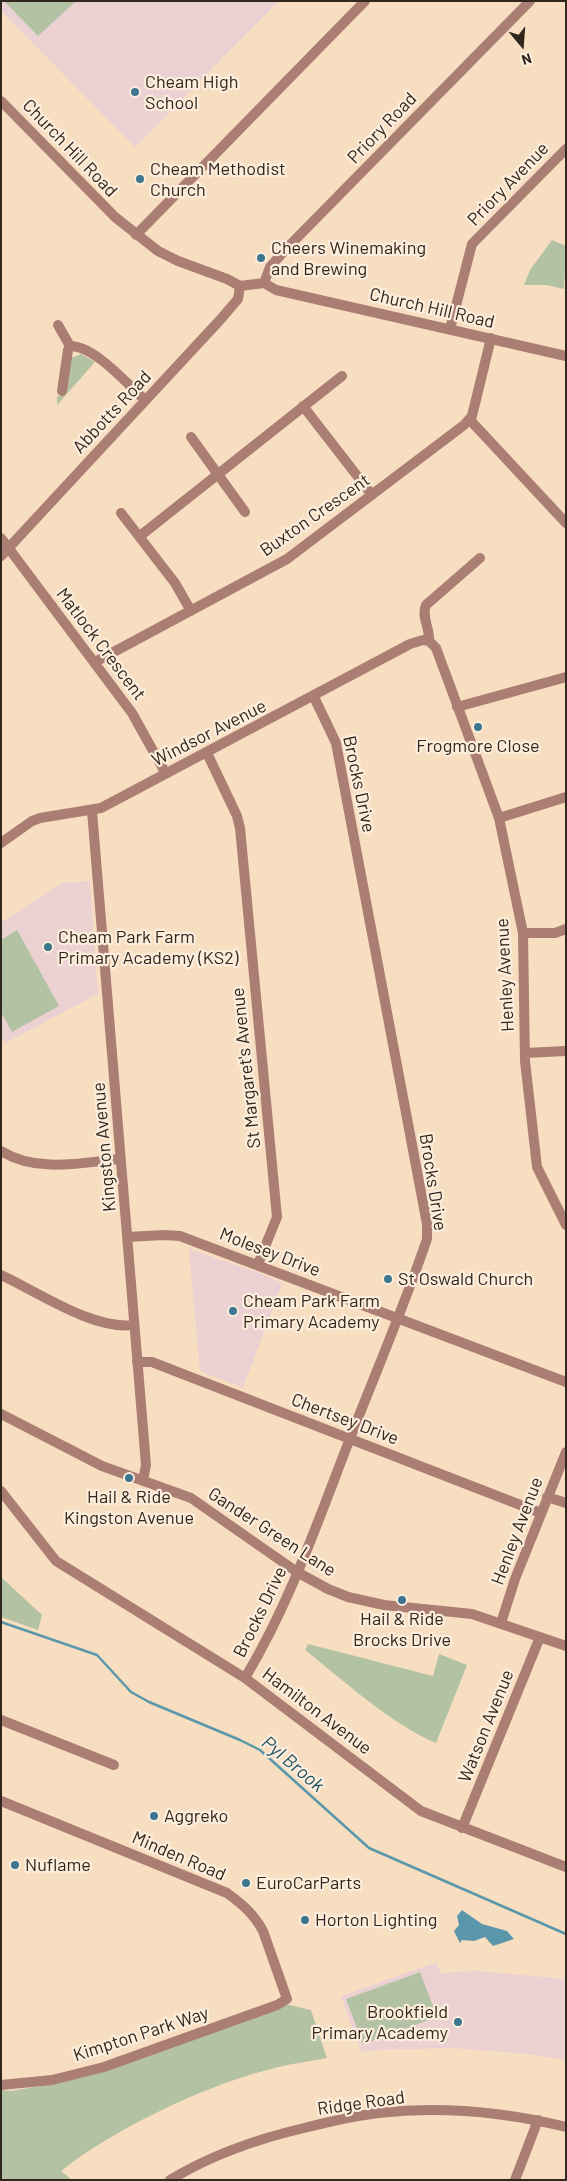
<!DOCTYPE html>
<style>
body{margin:0}
#map{position:relative;width:567px;height:2181px;overflow:hidden;background:#f8dec1;font-family:Barlow,sans-serif}
canvas{display:block}
.frame{position:absolute;inset:0;border:2px solid #31271c;pointer-events:none}
.north{position:absolute;left:497px;top:20px;width:50px;height:50px;-webkit-text-stroke:4px #fdeddc;paint-order:stroke;rotate:162deg;font-size:14px;font-weight:700;line-height:20px;text-align:center;color:#31271c}
.north::after{content:'';display:block;margin:auto;width:18px;height:22px;background:#31271c;clip-path:polygon(50% 0,100% 100%,50% 72%,0 100%)}
</style>
<div id="map">
<canvas width="567" height="2181"></canvas>
<div class="frame"></div>
<div class="north">N</div>
</div>
<script>
const ctx = document.querySelector('canvas').getContext('2d');
ctx.lineJoin = 'round';
function fill(path, color) { ctx.fillStyle = color; ctx.fill(path, 'evenodd'); }
function stroke(path, color, width, dash) { ctx.strokeStyle = color; ctx.lineWidth = width; ctx.lineCap = dash ? 'butt' : 'round'; ctx.setLineDash(dash || []); ctx.stroke(path); }
function drawText(font, color, halo, rows, align = 'center') {
  ctx.font = font + ' Barlow,sans-serif'; ctx.lineWidth = 4.5; ctx.setLineDash([]); ctx.textBaseline = 'middle'; ctx.strokeStyle = halo; ctx.fillStyle = color; for (const [text, x, y, turn = 0] of rows) {
    ctx.save(); ctx.translate(x, y); ctx.rotate((+turn || 0) * Math.PI / 180); ctx.textAlign = isNaN(turn) ? turn : align; if (halo) ctx.strokeText(text, 0, 0); ctx.fillText(text, 0, 0); ctx.restore();
  }
}
fill(new Path2D(`
 M1,1H279L135,147L1,11Z
 M90,881L98,994L5,1043L1,1037V923L62,883Z
 M189,1249L257,1272L282,1283L243,1388L200,1371Z
 M437,1962L440,1973L477,1971L566,1979V2060L529,2054L452,2048L376,2050L361,2052L341,1996Z`), '#ecd1d3');
fill(new Path2D(`
 M4,1H76L38,36Z
 M552,240L566,246L564,289L546,285H524L530,270Z
 M81,354L95,362L57,405V397L65,393L71,358Z
 M17,930L59,1006L12,1032L1,1012V940Z
 M1,1577L42,1615L38,1630L1,1617Z
 M308,1644L433,1676L439,1654L467,1665L436,1743C392,1725 343,1680 305,1650Z
 M420,1972L437,2017L363,2044L346,1999Z
 M285,2004L311,2010L327,2058C307,2062 287,2064 267,2070C202,2087 114,2129 61,2171L72,2180H1V2090L11,2091L63,2082Z`), '#b2c2a3');
fill(new Path2D(`
 M462,1910L482,1924L507,1931L514,1939L493,1946L485,1937L474,1941L462,1940L460,1943L454,1931L459,1925L457,1916Z`), '#5a97ab');
stroke(new Path2D(`
 M1,1622L97,1655L131,1692L149,1702L240,1740L260,1750L369,1848L566,1934`), '#5a97ab', 2.5);
stroke(new Path2D(`
 M1,101L115,217L158,251L178,261L227,279L240,286L264,283L276,290L566,356
 M136,235L365,1
 M264,283L270,267L286,249L530,1
 M58,325L70,346
 M450,329L472,244L566,149
 M62,391L68,350L70,346C95,346 127,384 145,400
 M303,406L372,495
 M470,420L566,523
 M191,437L245,512
 M121,513L175,583L191,611
 M140,536L342,376
 M1,538L132,713L166,774
 M1,556L220,320L238,299L240,286
 M429,641L436,648L499,818L523,933L525,1061L537,1167L566,1225
 M429,641C430,628 421,617 426,605L480,558
 M95,662L287,559L464,425L472,416L491,338
 M457,707L566,677
 M207,753L237,816L240,828L277,1217L258,1264
 M92,811L146,1465L143,1480
 M499,818L566,797
 M1,843L32,821L40,818L101,808L410,644L423,640L429,641
 M523,933H555L566,929
 M525,1053L566,1051
 M1,1151C37,1173 80,1163 120,1159
 M128,1237L163,1235L180,1236L566,1382
 M1,1275C38,1292 93,1330 133,1325
 M137,1362H152L175,1371L541,1513
 M1,1414L102,1466L191,1498L297,1572L328,1589L348,1597L384,1605L472,1614L566,1646
 M1,1491L56,1561L245,1678L421,1811L566,1867
 M547,1497L566,1503
 M501,1623L515,1579L566,1452
 M245,1678C290,1603 318,1521 349,1441C375,1374 404,1307 427,1239V1224L336,743L314,697
 M1,1720L114,1765
 M1,1801L227,1893C242,1904 254,1914 263,1931L287,1999L277,2005L104,2067L52,2080L1,2085
 M462,1828L540,1637
 M170,2180C211,2155 257,2139 304,2128C328,2122 353,2116 378,2113C440,2106 505,2112 566,2127
 M515,2180L538,2120`), '#ab7e74', 10);
for (const [x, y, r, color] of [
 [135,92,5,"#3c768f"],
 [140,179,5,"#3c768f"],
 [261,258,5,"#3c768f"],
 [478,727,5,"#3c768f"],
 [48,947,5,"#3c768f"],
 [388,1279,5,"#3c768f"],
 [233,1311,5,"#3c768f"],
 [129,1478,5,"#3c768f"],
 [402,1600,5,"#3c768f"],
 [154,1816,5,"#3c768f"],
 [15,1865,5,"#3c768f"],
 [246,1883,5,"#3c768f"],
 [305,1920,5,"#3c768f"],
 [458,2022,5,"#3c768f"]
]) { const dot = new Path2D(); dot.arc(x, y, r, 0, 2 * Math.PI); ctx.fillStyle = color; ctx.fill(dot); stroke(dot, '#fdeddc', 2); }
drawText('18px', '#31271c', '#fdeddc', [
 ["Cheam High",145,82],
 ["School",145,103],
 ["Cheam Methodist",150,169],
 ["Church",150,190],
 ["Cheers Winemaking",271,248],
 ["and Brewing",271,269],
 ["Frogmore Close",478,746,"center"],
 ["Cheam Park Farm",58,937],
 ["Primary Academy (KS2)",58,958],
 ["St Oswald Church",398,1279],
 ["Cheam Park Farm",243,1301],
 ["Primary Academy",243,1322],
 ["Hail & Ride",129,1497,"center"],
 ["Kingston Avenue",129,1518,"center"],
 ["Hail & Ride",402,1619,"center"],
 ["Brocks Drive",402,1640,"center"],
 ["Aggreko",164,1816],
 ["Nuflame",25,1865],
 ["EuroCarParts",256,1883],
 ["Horton Lighting",315,1920],
 ["Brookfield",448,2012,"right"],
 ["Primary Academy",448,2033,"right"]
], 'left');
drawText('18px', '#31271c', '#fdeddc', [
 ["Priory Road",382,128,-46],
 ["Church Hill Road",70,148,46],
 ["Priory Avenue",508,184,-46],
 ["Church Hill Road",432,308,13],
 ["Abbotts Road",112,412,-47],
 ["Buxton Crescent",315,515,-35],
 ["Matlock Crescent",101,644,53],
 ["Windsor Avenue",209,733,-27],
 ["Brocks Drive",359,784,78],
 ["Henley Avenue",505,975,-93],
 ["St Margaret's Avenue",246,1068,-96],
 ["Kingston Avenue",104,1147,-95],
 ["Brocks Drive",433,1182,81],
 ["Molesey Drive",270,1252,21],
 ["Chertsey Drive",345,1419,21],
 ["Henley Avenue",517,1531,-69],
 ["Gander Green Lane",272,1532,33],
 ["Brocks Drive",260,1612,-64],
 ["Hamilton Avenue",317,1711,37],
 ["Watson Avenue",486,1726,-68],
 ["Minden Road",179,1856,23],
 ["Kimpton Park Way",141,2034,-18],
 ["Ridge Road",361,2103,-8]
]);
drawText('italic 19px', '#1d5161', '#fdeddc', [
 ["Pyl Brook",293,1764,40]
]);
</script>
